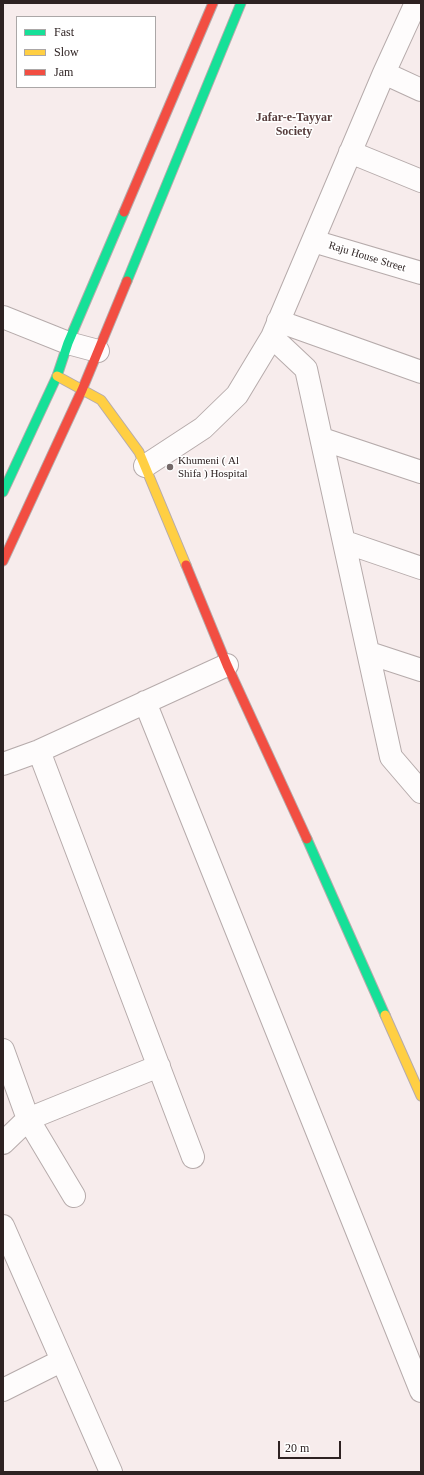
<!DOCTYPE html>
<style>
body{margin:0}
#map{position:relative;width:424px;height:1475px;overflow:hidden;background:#f7ecec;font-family:Georgia,serif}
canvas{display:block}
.frame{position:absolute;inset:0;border:4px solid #2e2222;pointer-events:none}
.legend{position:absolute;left:16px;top:16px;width:140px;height:72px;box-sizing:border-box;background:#fff;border:1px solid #aba7a7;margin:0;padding:5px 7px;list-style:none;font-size:12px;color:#2e2222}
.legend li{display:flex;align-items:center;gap:8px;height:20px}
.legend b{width:20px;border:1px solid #aba7a7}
.scale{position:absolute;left:278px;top:1441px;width:63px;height:18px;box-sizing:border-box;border:2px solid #2e2222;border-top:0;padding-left:5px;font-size:12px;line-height:14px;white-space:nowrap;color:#2e2222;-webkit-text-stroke:3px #fff;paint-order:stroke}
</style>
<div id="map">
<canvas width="424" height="1475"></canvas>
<div class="frame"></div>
<ul class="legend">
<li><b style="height:5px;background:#16e098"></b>Fast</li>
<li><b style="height:5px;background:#ffcf43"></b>Slow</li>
<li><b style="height:5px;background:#f24e42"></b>Jam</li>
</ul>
<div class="scale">20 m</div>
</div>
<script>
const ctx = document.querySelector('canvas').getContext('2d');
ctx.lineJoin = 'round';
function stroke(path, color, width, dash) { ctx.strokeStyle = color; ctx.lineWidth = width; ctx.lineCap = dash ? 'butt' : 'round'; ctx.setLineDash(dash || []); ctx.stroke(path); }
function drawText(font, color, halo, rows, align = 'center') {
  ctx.font = font + ' Georgia,serif'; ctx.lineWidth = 3; ctx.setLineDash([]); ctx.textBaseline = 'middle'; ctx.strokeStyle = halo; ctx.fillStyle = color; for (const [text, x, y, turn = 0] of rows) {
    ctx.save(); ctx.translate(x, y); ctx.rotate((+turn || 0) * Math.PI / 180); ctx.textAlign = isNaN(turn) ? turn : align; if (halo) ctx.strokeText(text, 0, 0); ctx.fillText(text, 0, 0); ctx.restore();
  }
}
const street = new Path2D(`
 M384,73L421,90
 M350,152L421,181
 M313,241L421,273
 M3,317L68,343L98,351
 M278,321L421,372
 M272,337L306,369L391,757L421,792
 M322,439L421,472
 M145,466L203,428L237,395L272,337L384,73L416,3
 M345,542L421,568
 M369,653L421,670
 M145,702L421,1391
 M39,751L193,1157
 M3,764L39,751L227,665
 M3,1050L28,1119L3,1143
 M74,1196L28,1119L159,1066
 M3,1226L111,1472
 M3,1390L61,1361`);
const fast = new Path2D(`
 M127,281L241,3
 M3,492L57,376L68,343L124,212
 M307,839L385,1015`);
const slow = new Path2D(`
 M57,376L101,400L139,452L186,565
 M385,1015L421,1096`);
const jam = new Path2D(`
 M124,212L213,3
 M3,561L82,390L127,281
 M186,565L227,665L307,839`);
stroke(street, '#b6abab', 24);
stroke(fast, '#b6abab', 11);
stroke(slow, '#b6abab', 11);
stroke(jam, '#b6abab', 11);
stroke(street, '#fefcfc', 22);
stroke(fast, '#16e098', 9);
stroke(slow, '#ffcf43', 9);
stroke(jam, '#f24e42', 9);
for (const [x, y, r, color] of [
 [170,467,4,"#746969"]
]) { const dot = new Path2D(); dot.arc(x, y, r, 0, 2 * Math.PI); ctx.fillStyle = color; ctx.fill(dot); stroke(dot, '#fff', 1.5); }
drawText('11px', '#2e2222', '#fff', [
 ["Raju House Street",367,257,17]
]);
drawText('11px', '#2e2222', '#fff', [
 ["Khumeni ( Al",178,461],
 ["Shifa ) Hospital",178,474]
], 'left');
drawText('bold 12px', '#573d3c', '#fff', [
 ["Jafar-e-Tayyar",294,118],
 ["Society",294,132]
]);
</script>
